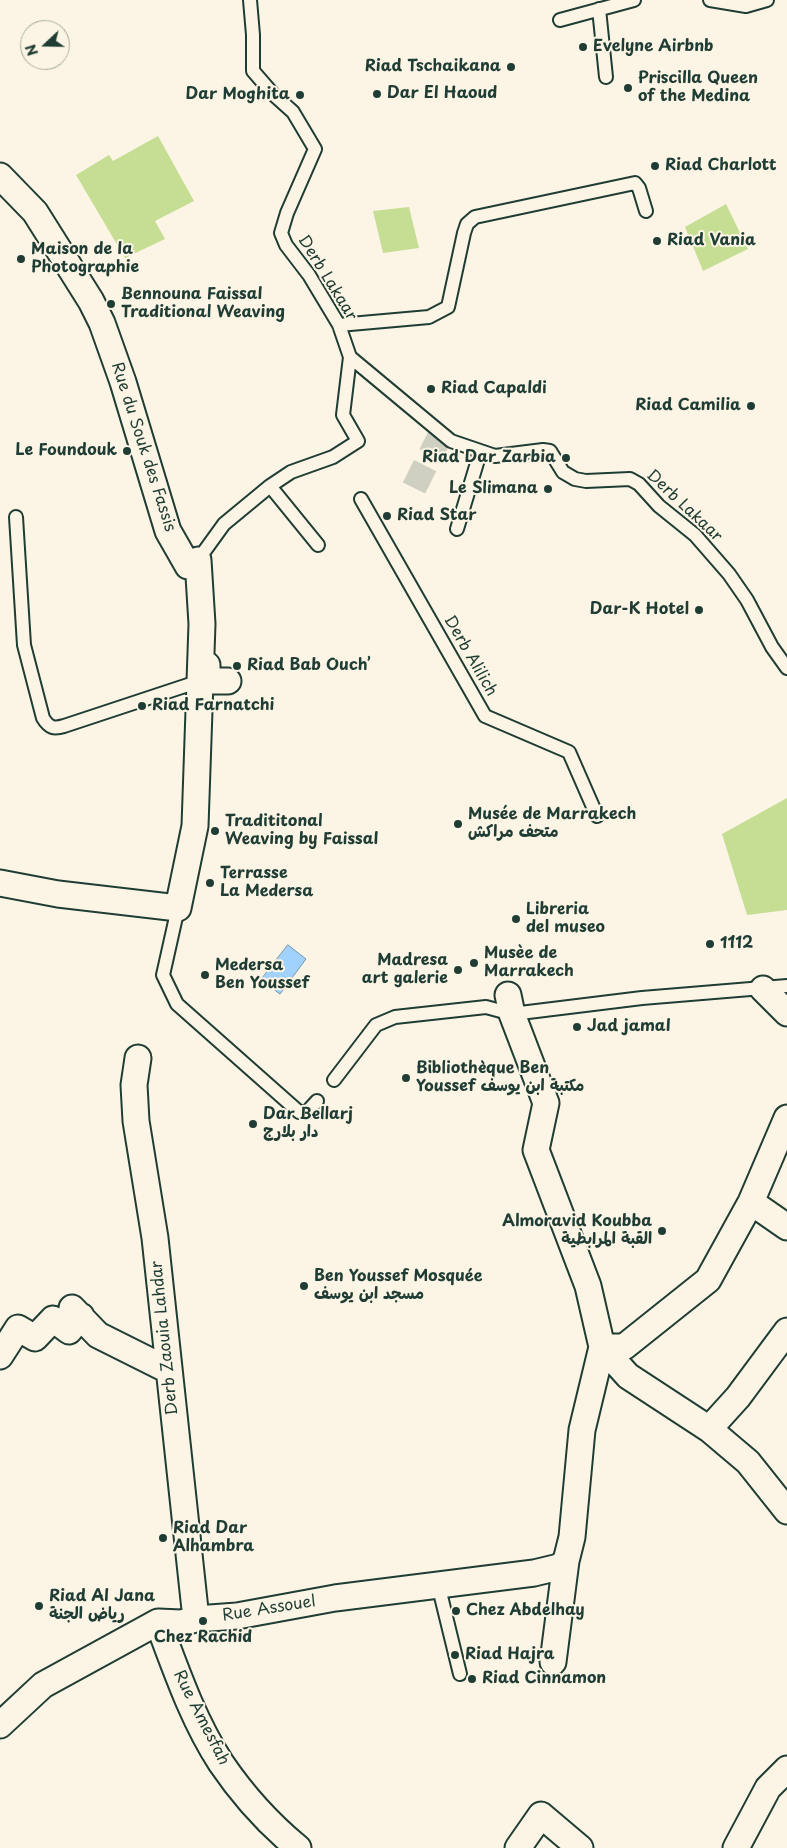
<!DOCTYPE html>
<meta charset="utf-8">
<style>
body{margin:0}
#map{position:relative;width:787px;height:1848px;overflow:hidden;background:#fcf5e5;font-family:"Playpen Sans",sans-serif}
canvas{display:block}
.north{position:absolute;left:20px;top:20px;width:50px;height:50px;box-sizing:border-box;background:#fcf5e5;border:1px solid #a4ab9e;border-radius:50%;rotate:249deg;font-size:14px;font-weight:700;line-height:20px;text-align:center;color:#1f3d34}
.north::after{content:'';display:block;margin:auto;width:18px;height:22px;background:#1f3d34;clip-path:polygon(50% 0,100% 100%,50% 72%,0 100%)}
</style>
<div id="map">
<canvas width="787" height="1848"></canvas>
<div class="north">N</div>
</div>
<script>
const ctx = document.querySelector('canvas').getContext('2d');
ctx.lineJoin = 'round';
function fill(path, color) { ctx.fillStyle = color; ctx.fill(path, 'evenodd'); }
function stroke(path, color, width, dash) { ctx.strokeStyle = color; ctx.lineWidth = width; ctx.lineCap = dash ? 'butt' : 'round'; ctx.setLineDash(dash || []); ctx.stroke(path); }
function drawText(font, color, halo, rows, align = 'center') {
  ctx.font = font + ' "Playpen Sans","Playpen Sans Arabic",sans-serif'; ctx.lineWidth = 4; ctx.setLineDash([]); ctx.textBaseline = 'middle'; ctx.strokeStyle = halo; ctx.fillStyle = color; for (const [text, x, y, turn = 0] of rows) {
    ctx.save(); ctx.translate(x, y); ctx.rotate((+turn || 0) * Math.PI / 180); ctx.textAlign = isNaN(turn) ? turn : align; if (halo) ctx.strokeText(text, 0, 0); ctx.fillText(text, 0, 0); ctx.restore();
  }
}
fill(new Path2D(`
 M158,136L194,201L155,221L165,239L125,258L76,175L109,155L113,161Z
 M726,204L748,249L703,271L685,227Z
 M409,207L419,248L383,253L373,211Z
 M787,798V910L747,915L722,834Z`), '#c6de94');
const water = new Path2D(`
 M288,945L306,959L280,994L261,980Z`);
fill(water, '#a1d1fd');
stroke(water, '#6d96ad', 1);
stroke(new Path2D(`
 M414,488L441,434`), '#d0d0c2', 25, [25, 12]);
const lane = new Path2D(`
 M250,0L253,35V71L273,94L293,112L315,149L287,213L281,233L286,245L309,275L339,325L350,357L451,441L495,456L543,450L550,451L563,472L575,479L586,481L630,479L639,484L659,506L695,535L729,574L747,600L772,647L787,668
 M710,0L746,6L767,0
 M599,9L606,77
 M560,20L634,0
 M339,325L429,317L448,307L464,233L467,224L475,217L635,183L639,188L646,211
 M270,486L318,545
 M361,499L485,716L569,752L597,816
 M16,517L24,645L43,718C49,728 54,729 64,726L200,681
 M457,529L480,453
 M198,560L224,524L270,486L291,472L333,457L358,441L343,415L350,357
 M178,908L163,975L177,1004L299,1112H307L317,1101
 M334,1080L376,1025L395,1017L486,1007L512,1014L642,998L787,986
 M438,1584L460,1674`);
const street = new Path2D(`
 M0,176L35,212L91,301L102,323L123,382L168,531L188,566L198,560L202,624L195,826L178,908L58,894L0,883
 M201,666L207,665V681H228
 M763,989L787,1013
 M508,995L512,1014L546,1103L536,1150L588,1286L602,1347L582,1430L572,1537L566,1561L553,1662
 M138,1058L134,1085L136,1121L155,1238L196,1619
 M751,1202L787,1227
 M72,1308L98,1335L168,1370
 M602,1347H624L708,1280L751,1202L787,1118
 M602,1347L628,1376L709,1429L748,1462L787,1511
 M0,1356L18,1328L35,1338L53,1319L69,1331L81,1316
 M709,1429L738,1397L787,1331
 M158,1622C176,1670 193,1720 221,1763C242,1794 269,1824 298,1848
 M0,1725L43,1685L158,1622L181,1623L196,1619L237,1616L335,1598L534,1573L559,1567L566,1561
 M518,1848L541,1815L580,1848
 M736,1848L768,1788L787,1769`);
stroke(lane, '#1f3d34', 16);
stroke(street, '#1f3d34', 29);
stroke(lane, '#fcf5e5', 12);
stroke(street, '#fcf5e5', 25);
for (const [x, y, r, color] of [
 [583,47,5,"#1f3d34"],
 [511,67,5,"#1f3d34"],
 [628,88,5,"#1f3d34"],
 [377,94,5,"#1f3d34"],
 [300,95,5,"#1f3d34"],
 [655,166,5,"#1f3d34"],
 [657,241,5,"#1f3d34"],
 [21,259,5,"#1f3d34"],
 [111,304,5,"#1f3d34"],
 [431,389,5,"#1f3d34"],
 [751,406,5,"#1f3d34"],
 [127,451,5,"#1f3d34"],
 [566,458,5,"#1f3d34"],
 [548,489,5,"#1f3d34"],
 [387,516,5,"#1f3d34"],
 [699,610,5,"#1f3d34"],
 [237,666,5,"#1f3d34"],
 [142,706,5,"#1f3d34"],
 [458,824,5,"#1f3d34"],
 [215,831,5,"#1f3d34"],
 [210,883,5,"#1f3d34"],
 [516,919,5,"#1f3d34"],
 [710,944,5,"#1f3d34"],
 [474,963,5,"#1f3d34"],
 [458,970,5,"#1f3d34"],
 [205,975,5,"#1f3d34"],
 [577,1027,5,"#1f3d34"],
 [406,1078,5,"#1f3d34"],
 [253,1124,5,"#1f3d34"],
 [662,1231,5,"#1f3d34"],
 [304,1286,5,"#1f3d34"],
 [163,1538,5,"#1f3d34"],
 [39,1606,5,"#1f3d34"],
 [456,1611,5,"#1f3d34"],
 [203,1621,5,"#1f3d34"],
 [455,1655,5,"#1f3d34"],
 [472,1679,5,"#1f3d34"]
]) { const dot = new Path2D(); dot.arc(x, y, r, 0, 2 * Math.PI); ctx.fillStyle = color; ctx.fill(dot); stroke(dot, '#fcf5e5', 2); }
drawText('bold 16px', '#1f3d34', '#fcf5e5', [
 ["Evelyne Airbnb",593,47],
 ["Riad Tschaikana",501,67,"right"],
 ["Priscilla Queen",638,79],
 ["of the Medina",638,97],
 ["Dar El Haoud",387,94],
 ["Dar Moghita",290,95,"right"],
 ["Riad Charlott",665,166],
 ["Riad Vania",667,241],
 ["Maison de la",31,250],
 ["Photographie",31,268],
 ["Bennouna Faissal",121,295],
 ["Traditional Weaving",121,313],
 ["Riad Capaldi",441,389],
 ["Riad Camilia",741,406,"right"],
 ["Le Foundouk",117,451,"right"],
 ["Riad Dar Zarbia",556,458,"right"],
 ["Le Slimana",538,489,"right"],
 ["Riad Star",397,516],
 ["Dar-K Hotel",689,610,"right"],
 ["Riad Bab Ouch’",247,666],
 ["Riad Farnatchi",152,706],
 ["Musée de Marrakech",468,815],
 ["متحف مراكش",468,833],
 ["Tradititonal",225,822],
 ["Weaving by Faissal",225,840],
 ["Terrasse",220,874],
 ["La Medersa",220,892],
 ["Libreria",526,910],
 ["del museo",526,928],
 ["1112",720,944],
 ["Musèe de",484,954],
 ["Marrakech",484,972],
 ["Madresa",448,961,"right"],
 ["art galerie",448,979,"right"],
 ["Medersa",215,966],
 ["Ben Youssef",215,984],
 ["Jad jamal",587,1027],
 ["Bibliothèque Ben",416,1069],
 ["Youssef مكتبة ابن يوسف",416,1087],
 ["Dar Bellarj",263,1115],
 ["دار بلارج",263,1133],
 ["Almoravid Koubba",652,1222,"right"],
 ["القبة المرابطية",652,1240,"right"],
 ["Ben Youssef Mosquée",314,1277],
 ["مسجد ابن يوسف",314,1295],
 ["Riad Dar",173,1529],
 ["Alhambra",173,1547],
 ["Riad Al Jana",49,1597],
 ["رياض الجنة",49,1615],
 ["Chez Abdelhay",466,1611],
 ["Chez Rachid",203,1638,"center"],
 ["Riad Hajra",465,1655],
 ["Riad Cinnamon",482,1679]
], 'left');
drawText('16px', '#1f3d34', '#fcf5e5', [
 ["Derb Lakaar",327,278,58],
 ["Rue du Souk des Fassis",143,447,72],
 ["Derb Lakaar",684,506,43],
 ["Derb Alilich",470,656,60],
 ["Derb Zaouia Lahdar",165,1338,-96],
 ["Rue Assouel",269,1609,-9],
 ["Rue Amesfah",201,1718,63]
]);
</script>
